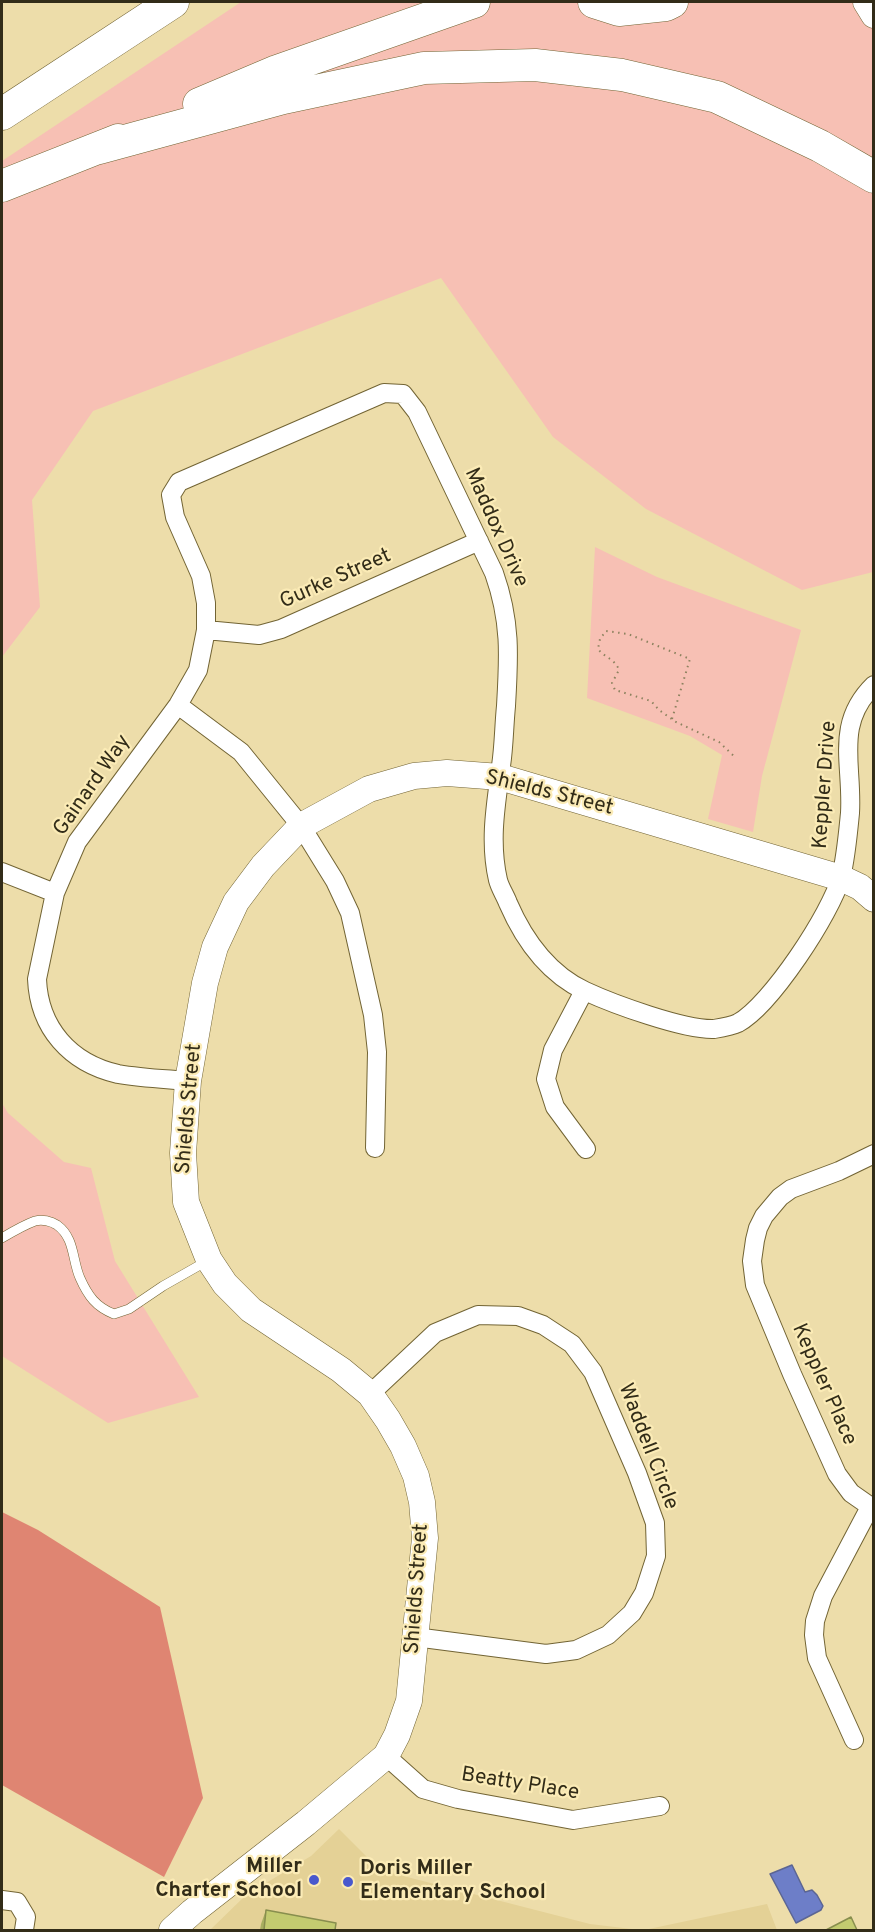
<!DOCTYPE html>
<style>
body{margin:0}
#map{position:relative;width:875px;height:1932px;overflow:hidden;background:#edddaa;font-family:Overpass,sans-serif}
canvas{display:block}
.frame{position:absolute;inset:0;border:3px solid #322c18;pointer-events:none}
</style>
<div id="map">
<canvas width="875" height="1932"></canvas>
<div class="frame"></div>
</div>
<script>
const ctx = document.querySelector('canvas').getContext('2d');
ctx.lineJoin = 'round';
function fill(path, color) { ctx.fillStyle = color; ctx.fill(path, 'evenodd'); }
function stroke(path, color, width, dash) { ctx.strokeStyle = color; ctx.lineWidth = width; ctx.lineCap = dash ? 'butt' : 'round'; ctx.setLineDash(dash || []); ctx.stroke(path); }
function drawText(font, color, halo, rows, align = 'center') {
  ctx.font = font + ' Overpass,sans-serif'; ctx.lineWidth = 4.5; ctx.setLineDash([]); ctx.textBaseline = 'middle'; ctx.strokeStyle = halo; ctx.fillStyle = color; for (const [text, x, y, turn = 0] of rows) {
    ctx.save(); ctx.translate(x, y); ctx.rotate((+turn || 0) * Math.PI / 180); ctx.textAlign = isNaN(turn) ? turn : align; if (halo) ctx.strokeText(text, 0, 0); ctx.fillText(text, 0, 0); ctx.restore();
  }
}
fill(new Path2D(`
 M339,1829L380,1870L590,1924L640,1930H210L246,1895L311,1856Z
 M767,1904L777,1930H644Z`), '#e4d196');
fill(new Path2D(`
 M241,2H873V572L802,590L646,509L553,437L441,278L93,411L32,500L40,607L2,657V161Z
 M595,547L657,577L801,630L762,776L753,832L708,819L722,755L690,736L587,698Z
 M2,1103L8,1113L64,1162L91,1168L115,1261L199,1397L108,1423L2,1356Z`), '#f7c0b4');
fill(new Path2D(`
 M2,1512L38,1530L160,1607L203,1798L164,1877L2,1785Z`), '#df8572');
const water = new Path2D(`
 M792,1865L805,1892L812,1890L817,1895L823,1906L821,1910L796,1923L770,1874Z`);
fill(water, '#6d7ec8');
stroke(water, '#5b6593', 1.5);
const lane = new Path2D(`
 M2,1238C12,1232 24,1225 35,1221C42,1219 51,1221 57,1225C75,1238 72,1260 80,1278C88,1296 96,1307 114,1314L129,1309L163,1286L207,1261`);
const street = new Path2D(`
 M206,630L259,635L281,629L479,541
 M178,705L241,752L301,826L335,881L350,913L373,1015L377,1052L375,1148
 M2,872L55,893
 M584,991L553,1050L546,1079L555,1107L586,1149
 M188,1081C165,1079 141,1078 118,1074C70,1063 39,1028 37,979L55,893L77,842L178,705L198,670L206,630V603L201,576L175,517L171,495L179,482L384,393L403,394L417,412L494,573C511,621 509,656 506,706C504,726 504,746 501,766C496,804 489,841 498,880C500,888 505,895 508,903C524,940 547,973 585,991C613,1004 684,1030 714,1029C720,1028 732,1026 738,1023C771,1005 831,913 841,877C846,857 848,833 850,813C853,764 834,724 874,685
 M874,1154L839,1171L791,1189L780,1197L764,1216L758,1228L755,1240L752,1261L755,1285L792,1374L837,1474L851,1493L874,1509
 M370,1394L435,1333L478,1315L518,1316L543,1325L572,1344L593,1372L637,1473L655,1523L656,1556L644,1593L632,1613L608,1635L576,1650L546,1654L415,1637
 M854,1740L817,1658L814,1635L815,1621L823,1596L870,1507
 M386,1756L423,1789L458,1799L573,1820L660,1806
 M2,1900L17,1902L26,1917L24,1930`);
const secondary = new Path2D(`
 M866,2L874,15
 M172,1930L192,1912L306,1823L386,1756L397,1735L409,1701L425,1538L422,1502L416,1476L403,1446L388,1420L370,1394L341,1370L251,1310L225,1284L209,1260L186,1202L183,1153L188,1081L205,983L215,947L236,902L263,866L301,826L369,789L414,776L447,773L500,777L841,878L860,887L874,899`);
const highway = new Path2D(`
 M594,2L619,10L666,5L672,2
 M199,104L277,71L474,2
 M2,114L173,2
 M99,148L283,98L424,68L535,65L622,75L717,97L820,146L874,177
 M2,186L118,140`);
stroke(lane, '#726434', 10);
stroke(street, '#726434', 20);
stroke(secondary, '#726434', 27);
stroke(highway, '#726434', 33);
stroke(new Path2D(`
 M672,719L690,659L628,634L606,631L600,639L598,649C604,657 615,659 619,670L612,683L615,690L651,701L659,710L676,722L719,742L736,758`), '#8d825f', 2, [1.5, 4.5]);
stroke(lane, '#fff', 9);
stroke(street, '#fff', 18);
stroke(secondary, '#fff', 26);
stroke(highway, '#fff', 32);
fill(new Path2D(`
 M266,1910L335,1930H260L261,1924Z`), '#a8af60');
const building = new Path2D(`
 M266,1910L336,1923L335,1930H264Z
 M851,1917L857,1930H826Z`);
fill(building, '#c3cb70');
stroke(building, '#888e4e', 1.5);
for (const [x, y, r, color] of [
 [314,1880,6,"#4958cd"],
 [348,1882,6,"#4958cd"]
]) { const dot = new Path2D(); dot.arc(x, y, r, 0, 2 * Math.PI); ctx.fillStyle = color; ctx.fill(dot); stroke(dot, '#fbebb6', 2); }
drawText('21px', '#322c18', '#fbebb6', [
 ["Maddox Drive",495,528,66],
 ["Gurke Street",336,580,-24],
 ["Keppler Drive",826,785,-86],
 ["Gainard Way",93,786,-55],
 ["Shields Street",549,794,14],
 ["Shields Street",190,1109,-85],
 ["Keppler Place",823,1385,66],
 ["Waddell Circle",647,1447,69],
 ["Shields Street",418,1589,-86],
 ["Beatty Place",520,1785,9]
]);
drawText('bold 21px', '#322c18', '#fbebb6', [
 ["Miller",302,1868],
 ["Charter School",302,1892],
 ["Doris Miller",360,1870,"left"],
 ["Elementary School",360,1894,"left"]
], 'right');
</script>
